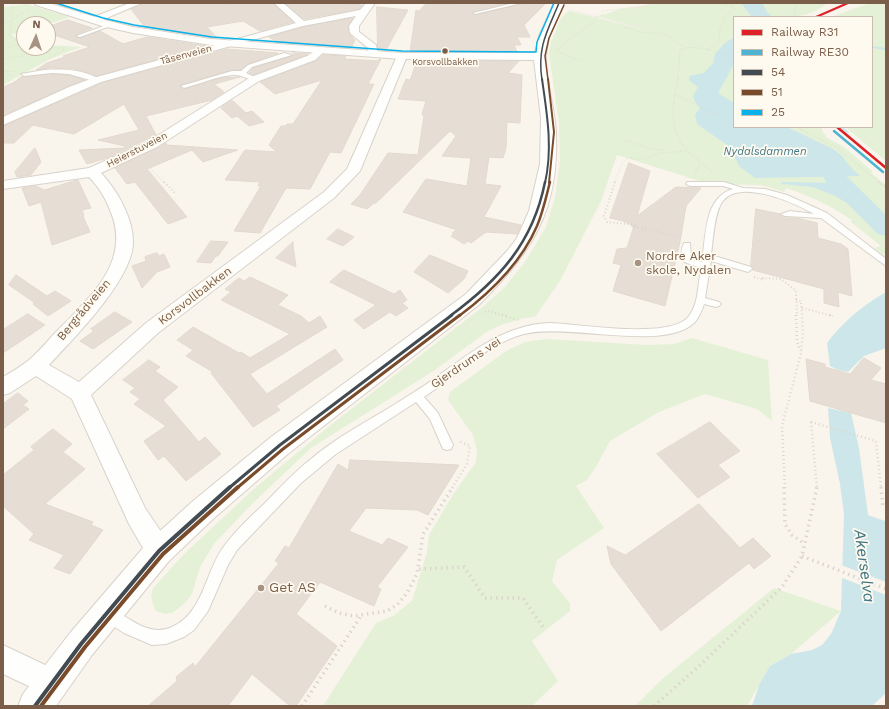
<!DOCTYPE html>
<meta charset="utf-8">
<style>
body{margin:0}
#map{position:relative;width:889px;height:709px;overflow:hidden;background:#f9f5ed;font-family:"Work Sans",sans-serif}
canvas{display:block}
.frame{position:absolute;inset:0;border:4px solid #7a5e4a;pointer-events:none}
.legend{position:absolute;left:733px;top:16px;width:140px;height:112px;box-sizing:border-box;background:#fffaef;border:1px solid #cabcad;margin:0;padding:5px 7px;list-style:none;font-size:12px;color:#7a5e4a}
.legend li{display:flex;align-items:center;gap:8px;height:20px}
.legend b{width:20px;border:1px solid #cabcad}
.north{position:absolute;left:16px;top:16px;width:40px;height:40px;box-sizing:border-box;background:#fffaef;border:1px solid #cabcad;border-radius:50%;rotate:3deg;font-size:11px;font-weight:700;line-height:16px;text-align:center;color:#7a5e4a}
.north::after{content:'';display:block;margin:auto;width:14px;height:18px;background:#a69383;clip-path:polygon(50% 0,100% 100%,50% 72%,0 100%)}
</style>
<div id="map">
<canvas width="889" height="709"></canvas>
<div class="frame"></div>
<ul class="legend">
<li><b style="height:5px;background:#df2027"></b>Railway R31</li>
<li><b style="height:5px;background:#4fb3d3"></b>Railway RE30</li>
<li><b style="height:5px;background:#424a52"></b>54</li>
<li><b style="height:5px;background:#7a4b2a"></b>51</li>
<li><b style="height:5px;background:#06b2e9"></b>25</li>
</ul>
<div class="north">N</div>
</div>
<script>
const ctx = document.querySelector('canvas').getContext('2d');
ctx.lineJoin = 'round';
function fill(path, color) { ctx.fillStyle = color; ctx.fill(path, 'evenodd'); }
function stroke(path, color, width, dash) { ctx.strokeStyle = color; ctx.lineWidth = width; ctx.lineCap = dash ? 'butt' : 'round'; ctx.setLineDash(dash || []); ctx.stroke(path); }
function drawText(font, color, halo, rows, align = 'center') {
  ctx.font = font + ' "Work Sans",sans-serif'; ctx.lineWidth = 3.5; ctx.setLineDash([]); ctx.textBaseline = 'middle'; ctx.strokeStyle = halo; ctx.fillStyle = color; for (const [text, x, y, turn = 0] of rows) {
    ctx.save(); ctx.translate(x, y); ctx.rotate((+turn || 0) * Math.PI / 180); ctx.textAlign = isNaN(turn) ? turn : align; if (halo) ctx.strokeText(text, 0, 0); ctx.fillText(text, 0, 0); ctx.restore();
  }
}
fill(new Path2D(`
 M655,3H827C805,24 762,17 734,17V127H822V130L827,138L843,146L872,171L871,173L886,185V257L874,248L881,246L851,222L852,220C831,206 810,196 786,188L784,192L761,185L709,184L617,155L601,201L560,281L535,317L524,318L501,325L488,331L435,370L311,448L251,505L214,544L200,567L192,594L184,604L172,613L165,614L156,611C152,603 149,595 154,587L184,554L256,487L332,424L480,309L504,288L525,262L546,227L555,197L560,161L559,124L549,53L551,42L561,18L569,11L665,35L597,16C607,15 612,11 621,9C633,7 644,7 655,3Z
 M870,3H886V161L845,127H872V17H831Z
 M27,4L70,17L48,24H24V31L11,35L24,42V48H48V45L81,47L50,59L3,85V7Z
 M692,338L768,360L772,421L757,409L705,394L659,412L610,441L596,467L587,480L576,486L604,528L557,560L552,581L570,603V611L532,641L558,681L532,706H323L376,623L393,616L412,601L427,552L429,535L454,493L476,462L477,451L473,435L448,400L450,392L506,351L525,342L546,339L647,345L674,344Z
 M774,588L841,611L791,654L770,666L747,706H635L662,679Z`), '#e4f1d7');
fill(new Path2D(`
 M741,3H762L767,12L772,17H752Z
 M734,37V64L718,93L734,103V127H787L833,149L842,156L853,170L860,176L755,178L739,166L730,147L697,124L695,115L700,108L695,102L693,96L698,87L689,80V76L704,73L713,63L715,54L724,44Z
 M781,182L843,183L857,189L886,223V235L871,222L863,212L835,196L813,187L782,184Z
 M886,292V348L864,356L848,372L838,370L830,366L827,343C845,320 861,307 886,292Z
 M828,408L851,413L859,448L868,515L885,521L886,525V693L872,706H752L759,685L770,666L791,654L812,650L822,645L831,634L841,611L844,514L840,484L830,438Z`), '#cde6ea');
fill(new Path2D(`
 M841,565L886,582V595L840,577Z`), '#f9f5ed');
fill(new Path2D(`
 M872,46L886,48V50L872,48Z
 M839,127H843L849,132L846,133Z`), '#cde6ea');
fill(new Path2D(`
 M834,171L842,172L886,215V236L878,234L826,182L823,177L826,172Z`), '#cde6ea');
const building = new Path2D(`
 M143,3H273L293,22L260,31L243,21L207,27L217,38H211L145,27L131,9Z
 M285,3H341L362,5L359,9L304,19Z
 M427,3L458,5L462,3H508L472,12L475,15L523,3H546L524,25L530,37H517L521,45H514L517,52H410L416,10L419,11Z
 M377,7L408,10L386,50L378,49Z
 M353,18L348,26L349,34L355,40L351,48L277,42L269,37L303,27Z
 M68,20L92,28L75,35L80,38L100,31L123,44L147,37L206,46L96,76L73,69L51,68L36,70L47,63L65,57L63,56L90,47L48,33V27Z
 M227,49L278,53L248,64L240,70H232L181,85L180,87L184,89L221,78L240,77L214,84L224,92L212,100L146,116L156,135L107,158L87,164L79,150L125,148V146L98,140L139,130L124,104L74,134L33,125L14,143H3V126L102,83Z
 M293,53L308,54L253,75L249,73L253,68L292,56L293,55H297Z
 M323,55L346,56L344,59L379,61V59H381L368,84H374L341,153L330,152L310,189L286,188L260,233L234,231L261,186H258L260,182L225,180L245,150L277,152L269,145L281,126H285L287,124H293L322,80L275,94L260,82L316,61Z
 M417,61H519L508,73L522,75L520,123L507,122L506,148L503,158L489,157L485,184L501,186L484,217L521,225L517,234L486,232L471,243L468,241L464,244L451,236L454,234L452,233L457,230L403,212L426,179L467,186L471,158L442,156L456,136L450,131L376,203H374L367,209L351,204L360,195L388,153L418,155L424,116L422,114L426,101L398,99L406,79L410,80Z
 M52,74L69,75L84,80L3,115V87L13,83L21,77Z
 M232,100L246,113L252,111L264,122L249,126L237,116L232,118L221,108Z
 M166,143L167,145L238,150L203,162L192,150L147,169L187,217L168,224L135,182L127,184L115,168Z
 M35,148L41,162L31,175L17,177L15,172Z
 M629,163L650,171L637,216L676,187L701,188L686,206L680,242L665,306L613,291L621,265L613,263L617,249L627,248L634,226L623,221L610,218Z
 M78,180L91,208L82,210L84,215L83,216L90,232L52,245L41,202L29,206L22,188L36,186L44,190Z
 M756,209L780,214L785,218H797L817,223L818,238L841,244L848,249L852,296L838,292L839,307L824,303V289L753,270V268L751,265Z
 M338,229L354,237L343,246L327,239Z
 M211,241L228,242L218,256H216L211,263L197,262Z
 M293,242V245L296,267L276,258Z
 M157,253L159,256L164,254L170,267L157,272L142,288L132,266L146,261L145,257Z
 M430,255L468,271L464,279L448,293L414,272Z
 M344,270L394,294L400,290L407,300L402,303L408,308L396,316L390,312L364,329L354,320L376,305L330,282Z
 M16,275L47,296L55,291L71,301L48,316L33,304L35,303L9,285Z
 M250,277L288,295L278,305L301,316L309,323L320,316L327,327L250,374L267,394L335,349L343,360L276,406L280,410L253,427L211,373L213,372L186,356L193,350L177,340L193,327L239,353L241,352L250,358L290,334L221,300L231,292L225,289L239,278L244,281Z
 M115,312L132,322L93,349L80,341L94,331L91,329Z
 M28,314L45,325L3,353V330Z
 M864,358L881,368L871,380L886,384V423L810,401L806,359L825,364V367L850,374Z
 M149,360L160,367L155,371L178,387L163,400L199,442L205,437L221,454L186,481L164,456L158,460L144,441L166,426L134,404L140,399L130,392L135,388L123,380Z
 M18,393L28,401L23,405L29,409L3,429V404Z
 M710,422L740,451L718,465L730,477L698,498L657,454Z
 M53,429L72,444L63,452L85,469L45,504L93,522L91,525L103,530L70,574L54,568L64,555L29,540L34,534L3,506V475L34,450L31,447Z
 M350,460L459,465L428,515L417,510L366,508L349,531L382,545L388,538L408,547L377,587L381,589L374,606L320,582L296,614L337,646L296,706H290L252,674L228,706H148L177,681L176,677L193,663L195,667L279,563L275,561L285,546L289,548L338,464L348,470Z
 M699,504L740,548L753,538L771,556L754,569L749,563L661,631L611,564L607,546L625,555Z`);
fill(building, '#e6ded4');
stroke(building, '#e2d8ce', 1);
const lane = new Path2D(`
 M514,3H522L475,14L473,13Z
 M109,24L113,25L80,37L76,36Z
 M284,53L292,55L252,67L246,73L257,78V80C249,81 242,74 233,75C217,76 200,84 184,88L181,86L232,71H241L248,65Z
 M44,70C61,69 85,69 100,80L97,82L69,74L52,73L24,76L21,74Z
 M687,182H724L743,188L765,189L787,195L827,213L886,259V266L821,218L785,216L781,214L790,211L814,214C795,203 736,176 721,204C714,216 713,241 711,255L751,267L752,269L748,272L711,261L705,298L719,302L721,304L719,306L716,307L704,304C702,310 699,318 694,323C663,352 567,323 524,334C488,343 455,377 424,397L438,413L453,445L451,449L447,450L443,449L430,419L416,402L336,454L301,483L237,550L228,565L208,611L194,630L184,637L166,644L152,645L124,633L104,620L102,615L104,610L109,608C129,616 148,638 172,627C203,613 205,574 222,549C234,532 249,518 264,504C279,489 294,472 311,459C337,437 368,421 397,403C412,393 428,384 442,373C466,356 489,338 517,329C528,325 540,323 551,323C580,324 671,340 689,316C699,303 698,283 701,268L684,262C680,256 681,250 684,243H690L691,258L702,262C706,236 704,197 733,189L723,186H690L686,184Z`);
const street = new Path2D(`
 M130,3H142L97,22H91L90,20L91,18Z
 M274,3H283L304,21L360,10L366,3H375L359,26V32L376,45L378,54L377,56H369L368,48L350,33L349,26L356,16L303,26L101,82L3,125V117L69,87L93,78L296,23Z
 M320,48L325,51L315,60L259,81L157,147L101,173C117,190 134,219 133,244C131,281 74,338 49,365L79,382L146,323L324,192L347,169L397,56L402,53L407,56L360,171L334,198L158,333L91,395L145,508L168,542L171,551L168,560L159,563L150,560L129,524L72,399L36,376L10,393L3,395V377C12,372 21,366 29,360C41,350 51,336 63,325C95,292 131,259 110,210C105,197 98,186 89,177L3,189V181L89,168L149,141L251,77L307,56Z
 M3,645L62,673L66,683L62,693L52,697L3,674Z`);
const secondary = new Path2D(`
 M34,3H49L105,20L133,27L211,39L402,53H535L539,36L554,3H564C559,16 551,28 548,42C541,72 555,103 556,133C559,211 533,250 480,304L289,453L213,519L169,561L92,655L56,706H18L23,694L70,633L149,541L193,501L271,437L466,294L507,251L517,238L529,211L540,164L541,118L534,60L402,59L211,45L133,33L102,26L36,5Z`);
stroke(lane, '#d8d2cb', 2);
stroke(street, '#d8d2cb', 2);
stroke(secondary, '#d9d1c9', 2);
stroke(new Path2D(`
 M9,3L13,6L10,36L24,46
 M230,3L232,6
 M722,3L734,8
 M570,10L666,35L684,47
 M793,17L798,3
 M3,25L29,9
 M624,27L641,32L659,34
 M3,49L20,44
 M555,50L561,48L567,40L595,22V17L602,15L603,11L643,6L653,3
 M707,50L719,41L720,29L725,20L724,17L735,9L731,3
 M557,51L583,62
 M3,59L22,56L37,48
 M43,62L64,50L63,48H48
 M3,72L14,71
 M3,77L13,75
 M678,80L680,50C697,43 717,53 734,57`), '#dcd5ce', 1, [0.5, 1.5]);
stroke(new Path2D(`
 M678,79C672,108 667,131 691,154C698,161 707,166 714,174
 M674,94L719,116
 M796,127L837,148L880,183
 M626,140L645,147L664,151
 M143,162L165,183
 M695,173L699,167V162
 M614,183L623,162L628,158L643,159L661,153L687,151`), '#dcd5ce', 1.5, [0.5, 2]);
stroke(new Path2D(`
 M164,182L175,193
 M615,182L604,216L607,222L637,225L631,226L633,227
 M878,182L886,187
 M634,227L646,228H644
 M642,230H650L680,237
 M754,277L763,280V278L781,279L796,291L797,316
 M796,300L801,301L802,316
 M802,308L833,316
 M485,312L489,311L506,316`), '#dcd5ce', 2, [1, 2.5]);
stroke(new Path2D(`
 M502,315L518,320
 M796,315L797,341L800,351
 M830,315L833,316
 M811,422L876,441L881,488
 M811,422L817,488
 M452,488L467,464L470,446L459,441
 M785,488L782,426L801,353L803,331L802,315`), '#dcd5ce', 2.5, [1, 3]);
stroke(new Path2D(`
 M784,487L785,524L792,535L805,544
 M881,487L883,508
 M802,556L886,589
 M419,569L464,567L485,598H523L545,630
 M325,606L339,613L354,616L387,611L397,605L407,593L417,574L423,534L453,487
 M302,706L361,616
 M654,706L697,668L782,587L802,556L817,487`), '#dcd5ce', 3.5, [1.5, 4]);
fill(lane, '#fefefc');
fill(street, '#fefefc');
fill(secondary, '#fefefc');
stroke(new Path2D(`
 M542,80C537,47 547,32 559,3`), '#424a52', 1.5);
stroke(new Path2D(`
 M542,79C547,114 553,148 545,183`), '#424a52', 2);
stroke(new Path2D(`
 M450,316C499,280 533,243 545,182`), '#424a52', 2.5);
stroke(new Path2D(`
 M229,488L280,445L452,315`), '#424a52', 3);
stroke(new Path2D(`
 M35,706L81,644L159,551L230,487`), '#424a52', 4);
stroke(new Path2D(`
 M548,80L545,56L549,38L564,5`), '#7a4b2a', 1.5);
stroke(new Path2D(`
 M548,79L554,132L549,183`), '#7a4b2a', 2);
stroke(new Path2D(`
 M459,316C490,293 521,263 537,226C543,212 546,197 550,182`), '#7a4b2a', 2.5);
stroke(new Path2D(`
 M237,488L283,449L460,315`), '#7a4b2a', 3);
stroke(new Path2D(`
 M41,706L85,647L163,554L238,487`), '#7a4b2a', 4);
stroke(new Path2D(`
 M56,3L103,18L134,25L212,37L402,51L536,52L537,42L554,3`), '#06b2e9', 1.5);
stroke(new Path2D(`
 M816,17L848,3`), '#df2027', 2);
stroke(new Path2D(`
 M837,127L886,168`), '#df2027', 2.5);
stroke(new Path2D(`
 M834,131L883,172`), '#4fb3d3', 2.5);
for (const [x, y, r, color] of [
 [445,51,3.5,"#7a5e4a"],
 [638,263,4,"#a69383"],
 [261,588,4,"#a69383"]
]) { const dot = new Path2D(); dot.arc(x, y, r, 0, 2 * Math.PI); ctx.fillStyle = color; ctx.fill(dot); stroke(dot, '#fffaef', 1.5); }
drawText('9px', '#7a5e4a', '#fffaef', [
 ["Korsvollbakken",445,62]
]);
drawText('10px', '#7a5e4a', '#fffaef', [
 ["Tåsenveien",186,55,-15],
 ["Heierstuveien",137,150,-27]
]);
drawText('italic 11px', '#3f7787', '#fffaef', [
 ["Nydalsdammen",765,152]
]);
drawText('12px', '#7a5e4a', '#fffaef', [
 ["Nordre Aker",646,256],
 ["skole, Nydalen",646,270]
], 'left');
drawText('12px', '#7a5e4a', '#fffaef', [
 ["Korsvollbakken",195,296,-37],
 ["Bergrådveien",84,310,-50],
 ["Gjerdrums vei",466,363,-34]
]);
drawText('14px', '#7a5e4a', '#fffaef', [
 ["Get AS",269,588]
], 'left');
drawText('italic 16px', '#3f7787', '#fffaef', [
 ["Akerselva",864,566,82]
]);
</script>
